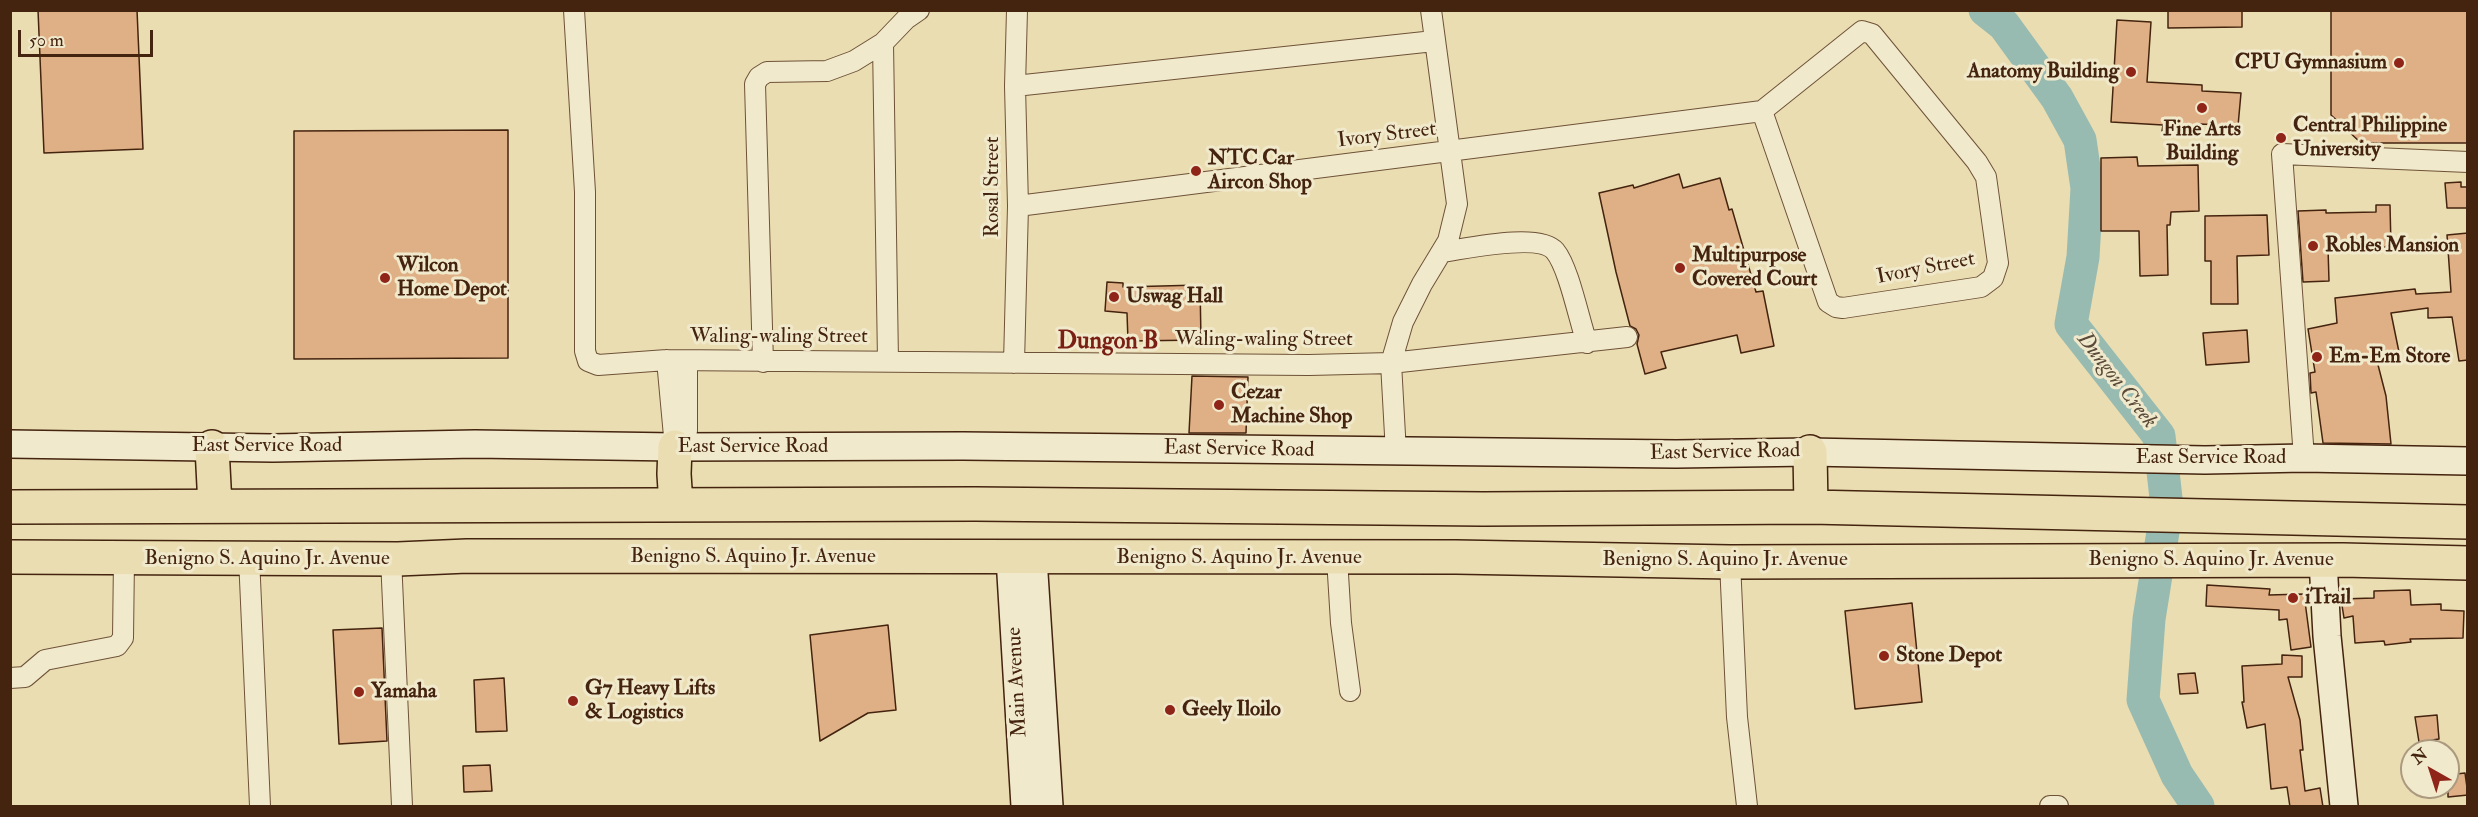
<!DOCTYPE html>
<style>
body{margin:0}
#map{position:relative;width:2478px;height:817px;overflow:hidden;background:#eaddb1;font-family:"IM FELL Double Pica",serif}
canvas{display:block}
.frame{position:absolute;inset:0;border:12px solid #44230f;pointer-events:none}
.north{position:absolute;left:2400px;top:739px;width:60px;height:60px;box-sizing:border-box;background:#f1e9cc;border:2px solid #ac9a80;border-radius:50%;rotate:321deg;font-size:16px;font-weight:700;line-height:24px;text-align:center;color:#44230f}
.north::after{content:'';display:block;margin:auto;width:21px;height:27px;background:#8f2418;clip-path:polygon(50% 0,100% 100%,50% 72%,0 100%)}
.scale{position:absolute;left:18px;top:30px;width:135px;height:27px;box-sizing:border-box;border:3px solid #44230f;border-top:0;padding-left:8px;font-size:18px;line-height:21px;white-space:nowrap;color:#44230f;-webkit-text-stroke:4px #f1e9cc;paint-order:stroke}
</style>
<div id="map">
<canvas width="2478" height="817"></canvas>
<div class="frame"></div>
<div class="north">N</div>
<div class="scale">50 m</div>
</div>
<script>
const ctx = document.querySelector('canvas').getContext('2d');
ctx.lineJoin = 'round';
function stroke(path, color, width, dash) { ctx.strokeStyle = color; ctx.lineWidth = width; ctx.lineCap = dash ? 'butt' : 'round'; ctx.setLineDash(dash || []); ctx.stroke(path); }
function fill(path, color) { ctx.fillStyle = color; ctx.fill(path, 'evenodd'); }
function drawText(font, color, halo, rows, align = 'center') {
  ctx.font = font + ' "IM FELL Double Pica",serif'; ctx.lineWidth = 6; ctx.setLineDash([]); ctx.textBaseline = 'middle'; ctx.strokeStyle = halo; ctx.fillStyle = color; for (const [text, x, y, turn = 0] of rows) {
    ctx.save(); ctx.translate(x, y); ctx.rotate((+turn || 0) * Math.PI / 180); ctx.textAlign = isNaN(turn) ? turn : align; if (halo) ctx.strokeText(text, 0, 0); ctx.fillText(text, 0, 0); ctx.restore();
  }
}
stroke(new Path2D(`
 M1985,10L2004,25L2057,98L2080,140L2087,188L2083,257L2071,324L2159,436L2167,507L2149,619L2143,700L2177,775L2198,806`), '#98bbb1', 33);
const building = new Path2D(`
 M38,10H137L143,149L44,153Z
 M2168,10H2242V27L2168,28Z
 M2331,10H2468V143H2361L2331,115Z
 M2117,20L2151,22L2147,82L2202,85V91L2241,93L2238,126L2200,124V132L2162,131L2163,125L2111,122Z
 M508,130V358L294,359V131Z
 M2137,157L2138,166L2198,165L2199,211L2171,212L2170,225H2167L2168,275L2140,276L2139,231H2101V158Z
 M1679,174L1683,188L1720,178L1729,210L1732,209L1756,292L1763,291L1774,346L1741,353L1737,335L1661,352L1666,368L1645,374L1637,344L1639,335L1636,329L1630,326L1616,272L1599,193L1633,185L1634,188Z
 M2461,182V187H2468V208H2447L2445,183Z
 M2376,205H2390L2391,247L2328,248L2329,281L2303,282L2298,211L2326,210V213L2376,212Z
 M2267,215L2269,255L2237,256L2238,304H2211V261H2205V216Z
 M2468,233V360L2459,361L2452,317L2428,318V308L2391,313L2400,357L2377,361L2386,396L2391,444L2323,443L2316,392L2311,393L2310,373L2315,372L2308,329L2337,323L2335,298L2415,289L2416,294L2451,292L2447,235Z
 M1107,282L1123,283V287L1200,285L1201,340L1128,341L1127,313L1105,311Z
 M2247,330L2249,362L2206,365L2203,333Z
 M1192,376L1248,377L1246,433H1189Z
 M2207,585L2270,589L2269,595L2304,594L2311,647L2291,650L2287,619L2279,620V610L2206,606Z
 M2410,590L2411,605L2441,604V610L2464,611L2463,638L2410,639L2411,642L2385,645L2384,641L2355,643L2353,616L2344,618L2341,599L2374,598V591Z
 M1912,603L1922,702L1855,709L1845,611Z
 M888,625L896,710L868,713L820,741L810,635Z
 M382,628L387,741L339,744L333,630Z
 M2282,655L2302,656V677H2288L2300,720L2303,750H2300L2305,791L2320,788L2323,807H2290L2287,787L2271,789L2265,724L2247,728L2242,702H2244L2242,666L2282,664Z
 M2195,673L2198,693L2180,694L2178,674Z
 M504,678L507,731L476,732L474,680Z
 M2437,715L2439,739L2419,742L2415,717Z
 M490,765L492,791L464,792L463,766Z
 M2465,773L2468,795L2448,797V775Z`);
fill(building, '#dfb085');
stroke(building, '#44230f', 1.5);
const street = new Path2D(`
 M574,10L585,192V351L588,361L598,365L667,360L1309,365L1391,363L1627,337
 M883,43L888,361
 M1015,86L1434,41
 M1018,206L1762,111L1862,31L1872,34L1977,162L1986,177L1998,263L1993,278L1981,287L1843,308L1836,307L1828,302L1762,111
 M1442,252C1465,249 1539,232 1555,251C1569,268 1579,320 1587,343
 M667,360L675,447
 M763,362L755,84L759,77L767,72L827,71L854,61L883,43L906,19L919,10
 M1014,363L1018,206L1015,86L1017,10
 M675,447L687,431V361
 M1396,453L1391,363L1403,322L1422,284L1448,241L1457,204L1431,10
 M2304,458L2282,154L2468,162
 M249,557L260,806
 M391,558L402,806
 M1337,558L1341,623L1350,691
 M1730,562L1737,717L1747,806
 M10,678L25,677L45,660L117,646L123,638L124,559
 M2050,806H2058`);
const secondary = new Path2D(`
 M10,444L273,448L475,444L675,447L963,446L1676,454L1810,452L2205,460L2304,458L2468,461
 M1010,558L1025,806
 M1033,558L1049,806
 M2323,560L2327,636L2344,806`);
const highway = new Path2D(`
 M212,447L215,506
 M675,447L674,474L676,505
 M1810,452L1811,507
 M10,507L975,504L1483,509L1811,507L2468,522
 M10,557L398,559L467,556L1456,557L1730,562L2343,560L2468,563`);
stroke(street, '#6e5238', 22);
stroke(secondary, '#44230f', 30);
stroke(highway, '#44230f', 36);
stroke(street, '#f1e9cc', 20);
stroke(secondary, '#f1e9cc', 27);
stroke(highway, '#eaddb1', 33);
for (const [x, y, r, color] of [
 [2399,63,6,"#8f2418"],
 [2131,72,6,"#8f2418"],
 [2202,108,6,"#8f2418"],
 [2281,138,6,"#8f2418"],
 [1196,171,6,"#8f2418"],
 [2313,246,6,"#8f2418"],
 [1680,268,6,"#8f2418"],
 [385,278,6,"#8f2418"],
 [1114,297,6,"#8f2418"],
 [2317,357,6,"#8f2418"],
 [1219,405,6,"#8f2418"],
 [2293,598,6,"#8f2418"],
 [1884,656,6,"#8f2418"],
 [359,692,6,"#8f2418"],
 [573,701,6,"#8f2418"],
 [1170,710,6,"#8f2418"]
]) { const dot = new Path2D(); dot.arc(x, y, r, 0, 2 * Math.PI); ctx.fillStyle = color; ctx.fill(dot); stroke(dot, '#f1e9cc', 2); }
drawText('bold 21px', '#44230f', '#f1e9cc', [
 ["CPU Gymnasium",2387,63,"right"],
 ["Anatomy Building",2119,72,"right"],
 ["Central Philippine",2293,126],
 ["University",2293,150],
 ["Fine Arts",2202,130,"center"],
 ["Building",2202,154,"center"],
 ["NTC Car",1208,159],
 ["Aircon Shop",1208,183],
 ["Robles Mansion",2325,246],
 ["Multipurpose",1692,256],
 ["Covered Court",1692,280],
 ["Wilcon",397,266],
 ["Home Depot",397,290],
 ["Uswag Hall",1126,297],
 ["Em-Em Store",2329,357],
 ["Cezar",1231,393],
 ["Machine Shop",1231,417],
 ["iTrail",2305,598],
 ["Stone Depot",1896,656],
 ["G7 Heavy Lifts",585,689],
 ["& Logistics",585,713],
 ["Yamaha",371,692],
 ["Geely Iloilo",1182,710]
], 'left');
drawText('21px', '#44230f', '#f1e9cc', [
 ["Ivory Street",1387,136,-7],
 ["Rosal Street",993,187,-90],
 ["Ivory Street",1926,269,-11],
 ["Waling-waling Street",779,337],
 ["Waling-waling Street",1264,340],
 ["East Service Road",267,446],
 ["East Service Road",753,447],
 ["East Service Road",1239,450,1],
 ["East Service Road",1725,453,-1],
 ["East Service Road",2211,458],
 ["Benigno S. Aquino Jr. Avenue",753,557],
 ["Benigno S. Aquino Jr. Avenue",1239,558],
 ["Benigno S. Aquino Jr. Avenue",267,559],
 ["Benigno S. Aquino Jr. Avenue",1725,560],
 ["Benigno S. Aquino Jr. Avenue",2211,560],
 ["Main Avenue",1018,682,-93]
]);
drawText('italic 22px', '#594938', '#f1e9cc', [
 ["Dungon Creek",2116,381,52]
]);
drawText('bold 24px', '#7a1f14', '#f1e9cc', [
 ["Dungon B",1108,343]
]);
</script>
